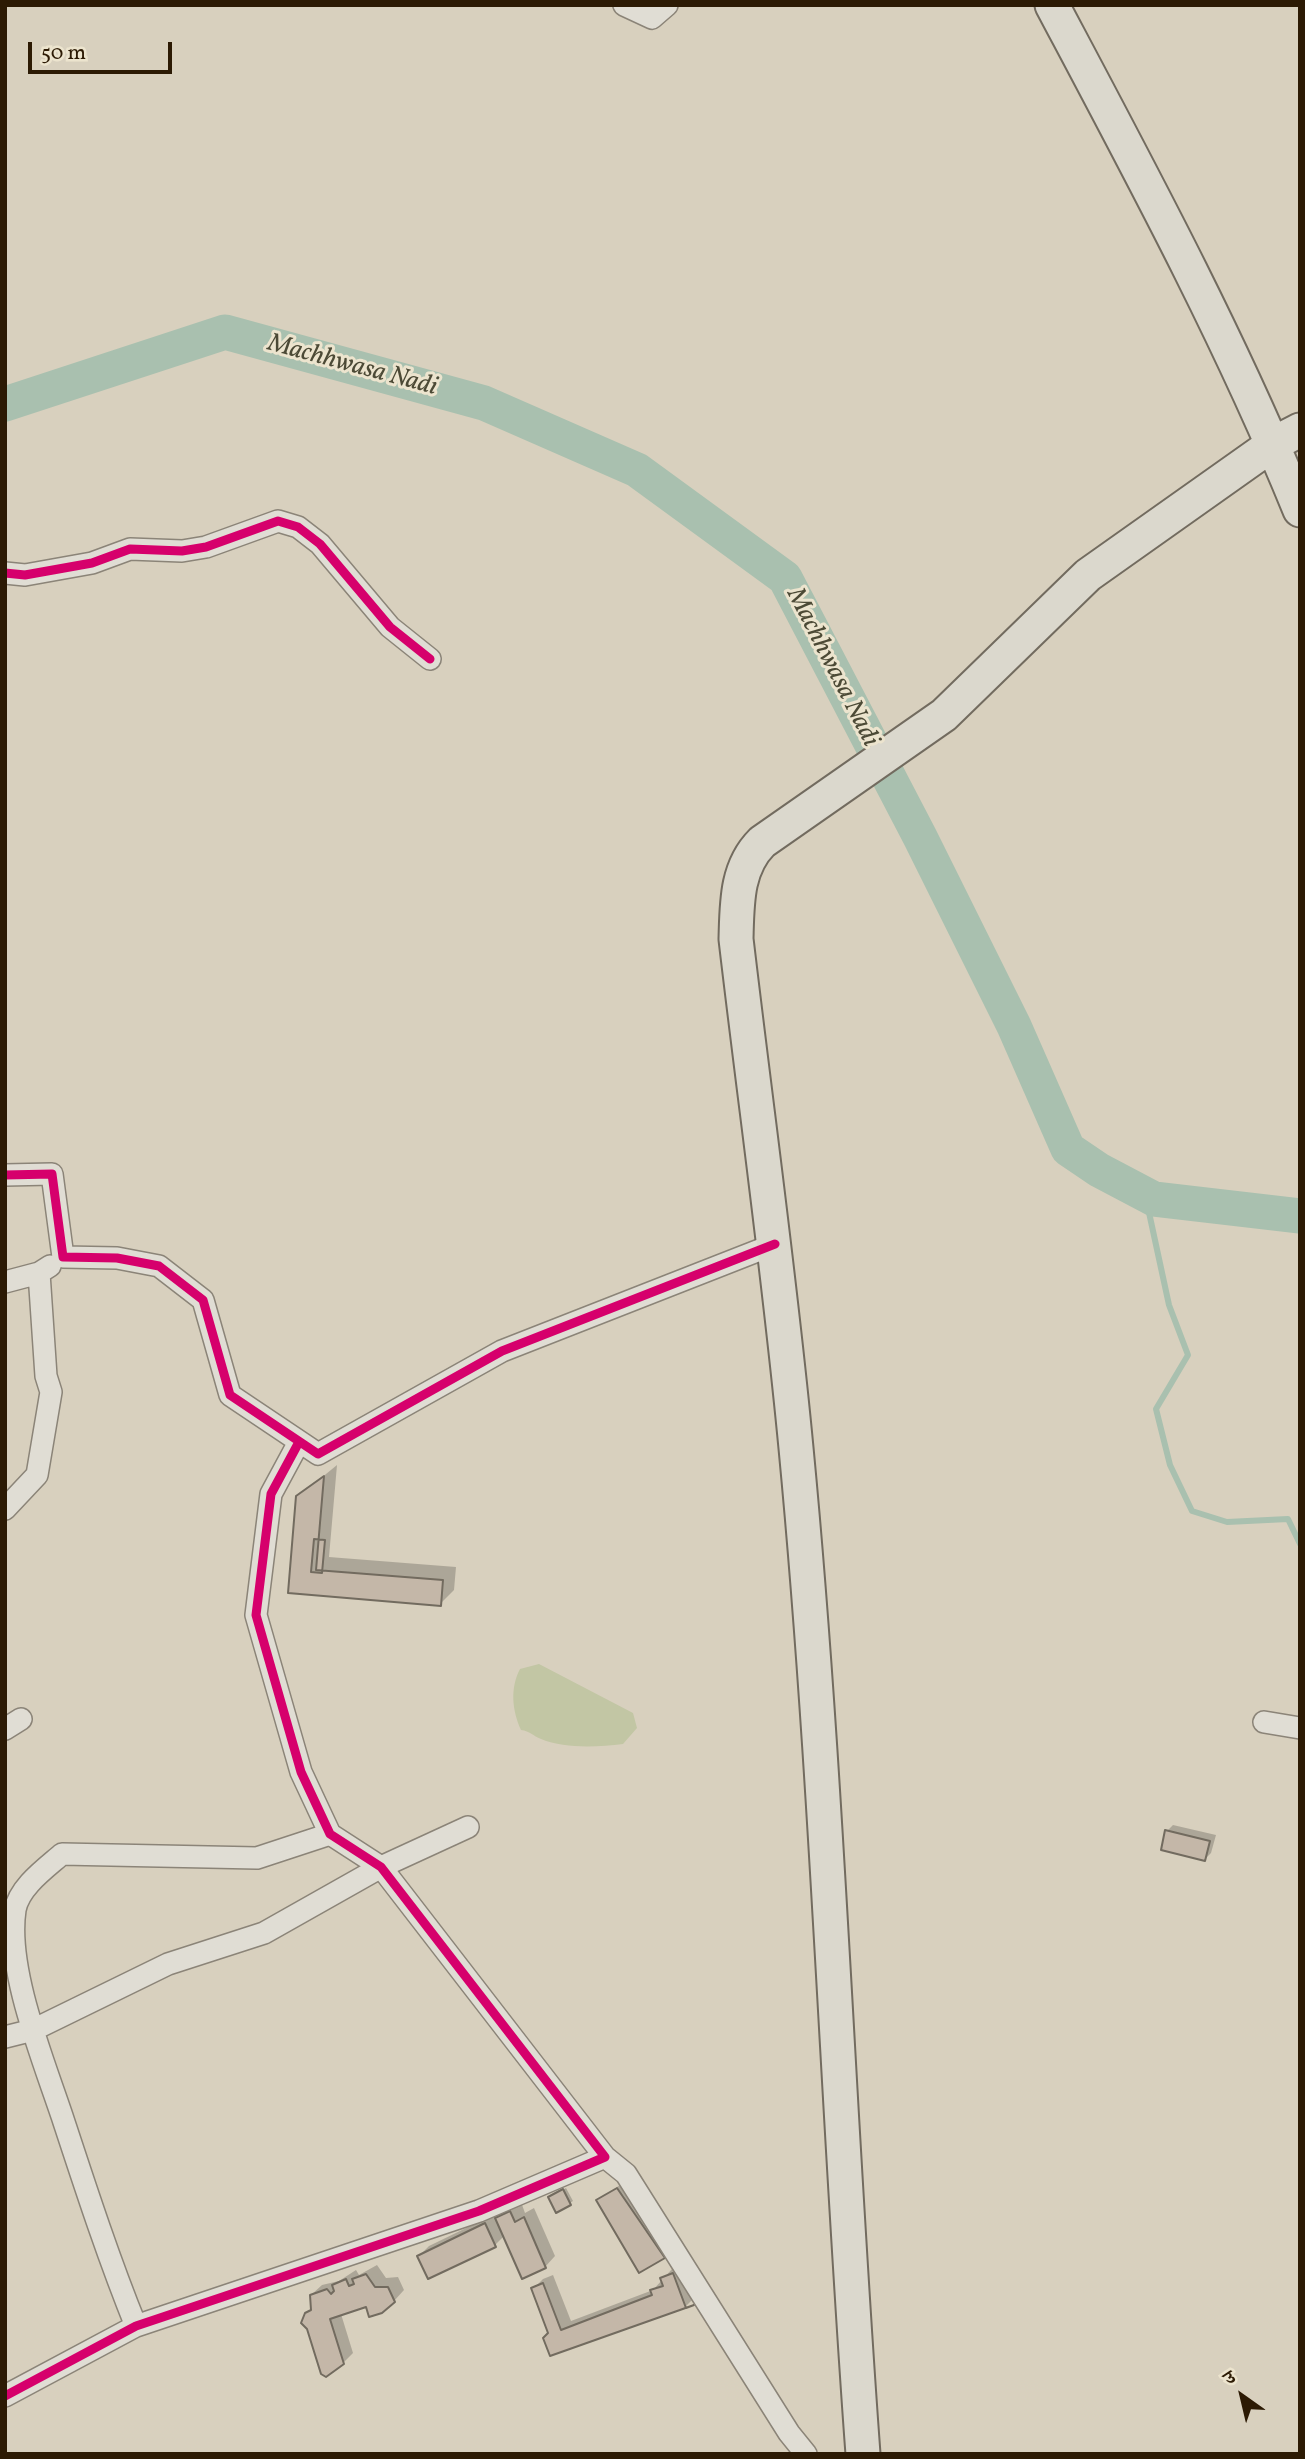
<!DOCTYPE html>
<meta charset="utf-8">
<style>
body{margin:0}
#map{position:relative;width:1305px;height:2459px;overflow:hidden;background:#d8d0be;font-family:Vollkorn,"Noto Serif Devanagari",serif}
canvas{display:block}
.frame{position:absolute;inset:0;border:7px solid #2c1a04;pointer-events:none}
.north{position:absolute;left:1207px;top:2361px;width:70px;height:70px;-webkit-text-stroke:5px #ece4ce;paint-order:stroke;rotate:326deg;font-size:19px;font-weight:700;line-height:28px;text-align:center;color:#2c1a04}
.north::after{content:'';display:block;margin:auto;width:24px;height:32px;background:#2c1a04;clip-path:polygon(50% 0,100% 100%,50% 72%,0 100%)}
.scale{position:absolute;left:28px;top:42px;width:144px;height:32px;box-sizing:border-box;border:4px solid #2c1a04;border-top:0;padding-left:9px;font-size:21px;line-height:24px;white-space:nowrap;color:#2c1a04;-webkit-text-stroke:5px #ece4ce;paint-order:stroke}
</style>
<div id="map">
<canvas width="1305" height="2459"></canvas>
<div class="frame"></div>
<div class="north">उ</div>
<div class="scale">50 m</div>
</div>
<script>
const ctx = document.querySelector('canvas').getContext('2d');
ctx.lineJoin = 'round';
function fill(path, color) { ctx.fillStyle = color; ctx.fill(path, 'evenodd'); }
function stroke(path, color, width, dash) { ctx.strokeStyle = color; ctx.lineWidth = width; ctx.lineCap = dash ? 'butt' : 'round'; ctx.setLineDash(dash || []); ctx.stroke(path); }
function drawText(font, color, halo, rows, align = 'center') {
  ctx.font = font + ' Vollkorn,serif'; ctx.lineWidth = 6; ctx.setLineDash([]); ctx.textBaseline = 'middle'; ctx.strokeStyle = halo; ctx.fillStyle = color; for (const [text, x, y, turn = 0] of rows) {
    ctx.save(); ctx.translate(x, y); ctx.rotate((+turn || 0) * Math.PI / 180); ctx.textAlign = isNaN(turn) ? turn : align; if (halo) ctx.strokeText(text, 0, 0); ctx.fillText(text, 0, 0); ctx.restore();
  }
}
fill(new Path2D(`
 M539,1664L633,1713L637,1728L623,1744C598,1747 565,1749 541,1739C533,1736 530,1731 521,1730C512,1710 510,1688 520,1669Z`), '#c2c6a4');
fill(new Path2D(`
 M337,1465L329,1557L456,1567L454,1590L440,1604L290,1592L298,1497Z
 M1173,1825L1216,1835L1211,1853L1205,1859L1167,1831Z
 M628,2179L674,2247L664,2257L640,2270L598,2201Z
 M566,2188L573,2201L557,2211L550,2197Z
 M521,2202L525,2213L534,2208L555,2256L545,2267L505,2235L495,2245L429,2277L419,2256L429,2246L495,2214L497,2218L507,2208Z
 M683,2264L695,2297L685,2307L550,2334L533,2289L543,2279L553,2275L571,2321L653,2290L672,2269Z
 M377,2265L386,2278L398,2277L404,2290L394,2301L341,2314L353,2353L343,2363L307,2313L312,2308L311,2295L322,2285L339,2281L356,2270L359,2275Z`), '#0003');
stroke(new Path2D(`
 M1145,1194L1169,1305L1188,1355L1156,1409L1170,1465L1192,1511L1227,1522L1288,1519L1300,1544`), '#a9c0af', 6);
stroke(new Path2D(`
 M5,404L225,332L484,403L637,470L785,578L920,837L1014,1026L1068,1149L1099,1170L1154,1199L1300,1216`), '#a9c0af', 35);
const building = new Path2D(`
 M324,1476L316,1570L443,1580L441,1606L288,1593L296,1496Z
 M314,1539L325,1540L322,1573L311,1572Z
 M1165,1830L1210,1841L1205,1861L1161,1850Z
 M617,2188L665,2258L639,2273L596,2200Z
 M563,2189L571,2205L556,2213L548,2197Z
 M510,2211L515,2222L524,2217L546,2268L522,2279L495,2218Z
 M485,2223L496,2247L428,2279L417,2256Z
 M673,2273L686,2308L694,2305L550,2356L543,2338L548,2333L531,2288L543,2283L561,2330L652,2295L650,2290L663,2286L660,2278Z
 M366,2274L375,2287H388L395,2302L382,2313L369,2317L366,2307L330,2319L344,2364L326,2377L321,2374L307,2329L301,2323L305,2313L311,2310L310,2295L327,2289L331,2294L334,2291L332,2285L346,2279L349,2286L354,2284L352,2279Z`);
fill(building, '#c4b7a8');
stroke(building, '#726b5f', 2);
const minor = new Path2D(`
 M624,5L652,18L667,5
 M5,573L25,575L92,563L130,549L182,551L206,547L278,521L298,527L320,544L390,627L430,659
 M5,1175L52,1174L63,1257L117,1258L159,1266L203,1300L230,1395L318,1454L502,1351L775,1244
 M5,1282L39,1273L50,1266
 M5,1509L37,1475L51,1392L46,1376L39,1273
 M1264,1722L1300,1728
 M5,1729L21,1719
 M5,2037L33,2030L168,1964L264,1933L381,1867L468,1827
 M605,2157L626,2174L789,2433L806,2454
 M136,2326C108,2257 85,2186 62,2116C43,2059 6,1969 15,1910C19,1887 46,1868 62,1854L257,1858L330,1834
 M5,2396L136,2326L479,2211L605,2157L381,1867L330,1834L301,1772L256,1615L271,1494L299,1442`);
const primary = new Path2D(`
 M1052,5C1140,171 1229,336 1300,510
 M863,2454C838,2119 828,1782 796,1448C780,1278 756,1109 736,939C737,904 736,868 762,842L944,715L1088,575L1273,444L1300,430`);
stroke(minor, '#8b8478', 24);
stroke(primary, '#726b5f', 37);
stroke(minor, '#e0ddd4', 21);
stroke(primary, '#dbd8cd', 33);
stroke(new Path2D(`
 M5,573L25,575L92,563L130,549L182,551L206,547L278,521L298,527L320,544L390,627L430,659
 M5,1175L52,1174L63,1257L117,1258L159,1266L203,1300L230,1395L318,1454L502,1351L775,1244
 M5,2396L136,2326L479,2211L605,2157L381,1867L330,1834L301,1772L256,1615L271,1494L299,1442`), '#d6006c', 9);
drawText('italic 26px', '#4c4a36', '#ece4ce', [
 ["Machhwasa Nadi",352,367,15],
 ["Machhwasa Nadi",831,668,63]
]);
</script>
